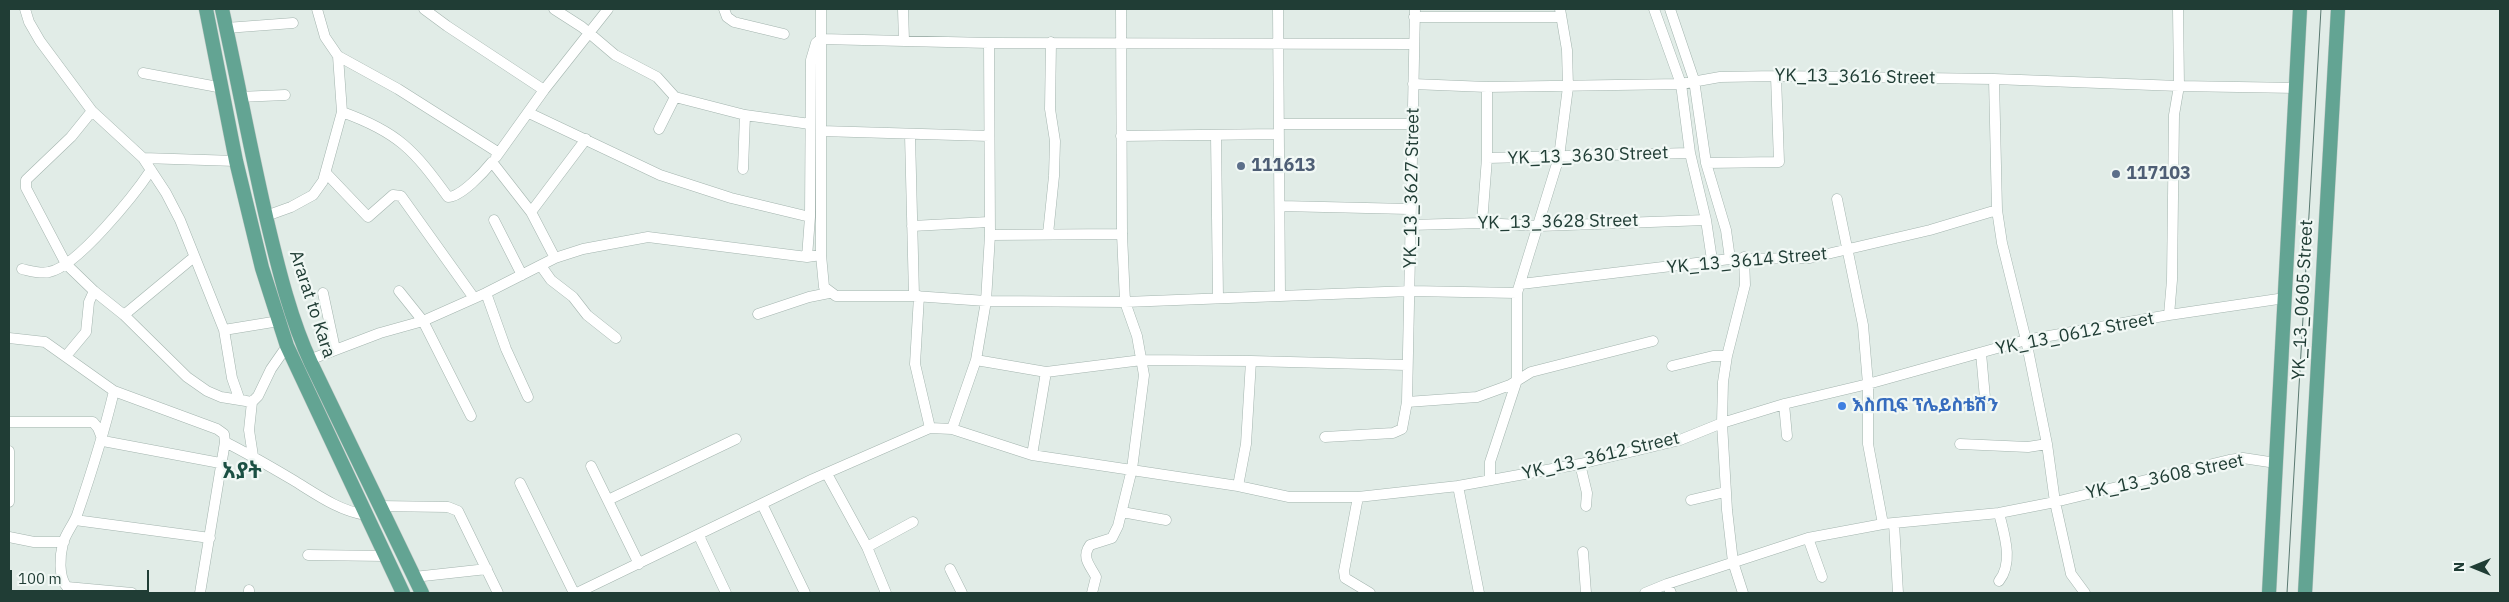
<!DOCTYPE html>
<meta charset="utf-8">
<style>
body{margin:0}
#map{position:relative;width:2509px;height:602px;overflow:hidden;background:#e1ece7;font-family:"IBM Plex Sans",sans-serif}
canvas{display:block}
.frame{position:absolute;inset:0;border:10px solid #203d35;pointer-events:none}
.north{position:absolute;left:2449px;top:542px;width:50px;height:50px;-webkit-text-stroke:4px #f1f8f5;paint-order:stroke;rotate:270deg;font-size:14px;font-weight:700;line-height:20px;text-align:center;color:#203d35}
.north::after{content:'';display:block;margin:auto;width:18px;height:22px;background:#203d35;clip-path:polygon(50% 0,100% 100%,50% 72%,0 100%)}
.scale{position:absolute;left:10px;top:570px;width:139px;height:22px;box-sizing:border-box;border:2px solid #203d35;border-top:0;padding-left:6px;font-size:15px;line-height:18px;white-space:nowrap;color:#203d35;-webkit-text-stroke:4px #f1f8f5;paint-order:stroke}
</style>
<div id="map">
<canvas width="2509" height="602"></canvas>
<div class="frame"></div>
<div class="north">N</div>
<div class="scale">100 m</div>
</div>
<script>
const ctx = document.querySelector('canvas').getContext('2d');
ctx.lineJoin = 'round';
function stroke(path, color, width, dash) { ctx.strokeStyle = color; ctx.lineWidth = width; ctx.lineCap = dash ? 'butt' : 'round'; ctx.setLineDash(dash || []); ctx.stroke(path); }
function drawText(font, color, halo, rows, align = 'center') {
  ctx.font = font + ' "IBM Plex Sans","Noto Sans Ethiopic",sans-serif'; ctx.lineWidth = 4.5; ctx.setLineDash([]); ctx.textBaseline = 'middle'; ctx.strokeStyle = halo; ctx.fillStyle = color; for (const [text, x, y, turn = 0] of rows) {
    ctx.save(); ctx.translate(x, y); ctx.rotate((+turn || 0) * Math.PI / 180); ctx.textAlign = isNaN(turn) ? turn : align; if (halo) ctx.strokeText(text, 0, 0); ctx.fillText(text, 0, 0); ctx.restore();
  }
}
const minor = new Path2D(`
 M25,9L29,22L40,41L92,111L143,158L166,193L180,220L224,330L232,378L239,398
 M317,9L325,37L338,56L398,89L499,153
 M424,9L447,26L544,90
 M554,9L582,27L615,55L657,77L675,97
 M724,9L727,17L734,22L784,34
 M903,9L904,41
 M1415,9L1407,402L1477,397L1510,385L1531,372L1653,341
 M1654,9L1681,84L1690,153L1706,220L1712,260
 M1670,9L1694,80L1706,163L1726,230L1730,259
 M1414,17H1560
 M226,28L293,23
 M143,73L223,88
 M1994,79L1997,210L2002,243L2026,340L2047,444L2055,502L2071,574L2085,593
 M1413,84L1487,87L1681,84L1720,77L1776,76L1994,79L2179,86L2297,88
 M239,97L285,95
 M92,111L71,137L26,180V188L66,264L94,291
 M342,112C398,132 414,150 448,197C461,197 484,172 492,162L531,212L555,258
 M529,113L660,175L731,198L810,217
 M1279,124H1411
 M659,129L675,97L745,115L810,124
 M821,131L989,136
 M910,135L914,296
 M1216,135L1218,298
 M1121,136L1278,134
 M496,157L544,90L608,9
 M143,158L236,161
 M1487,158L1690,153
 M1706,163L1779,162L1776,76
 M743,169L745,115
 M326,173L368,217L393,195L401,196L474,298
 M1837,199L1863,325L1868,384V444L1883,524
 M1281,206L1409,209
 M531,212L586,139
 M266,216L291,207L313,195L323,181L342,112L338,56
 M494,220L522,275
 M1482,223L1487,158V87
 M1410,225L1482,223L1539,226L1706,220
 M912,226L989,222
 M1048,234L1054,176L1055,141L1050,109L1051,42
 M990,235L1122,234
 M821,255L824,287L836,296H914L986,301L1125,302L1280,296L1278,9
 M807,257L810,217L811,60L816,43L821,39L989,43L1413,44
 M541,266L551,280L573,297L587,315L616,338
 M22,269C31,271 40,274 49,272C77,267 135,194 151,170
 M1521,284L1730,259L1810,258L1930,230L1997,210
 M399,291L423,321L471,416
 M323,293L335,349
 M486,293L506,349L528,397
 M919,296L915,364L930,428
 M1280,296L1411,291L1517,293
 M758,314L809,297L829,293
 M124,315L194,257
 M2169,315L2172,280L2174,115L2179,86L2178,9
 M224,330L279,321
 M9,338L45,342L114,391L217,429L224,434L225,442L200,593
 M66,356L86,332L89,302L94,291L124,315L187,377L207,391L221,397L252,402L258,396L271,369L287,346
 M309,360L380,333L423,321L486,293L555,258L583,249L648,237L807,257L821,255V9
 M976,360L1046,372L1142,360L1251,361L1246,444L1238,486
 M1251,361L1406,365
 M1672,366L1713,356H1727
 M114,391C104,433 91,474 77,515C73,525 66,533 63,543C60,555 58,577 67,587L132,593
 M252,402L249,430L253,456
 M1784,404L1787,436
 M1970,407L1981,403L1985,398L1981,353
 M9,422H93L98,428L103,441L220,463
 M952,429L976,360L986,301L990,235L989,43
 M1325,437L1393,433L1402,429L1407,402
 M225,442C249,454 271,467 293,480C316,494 339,511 366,515
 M1960,444L2028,447L2047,444
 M9,451V502
 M1032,455L1046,372
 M1580,464L1587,493L1586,506
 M591,466L639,564
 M827,474L867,547L886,593
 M1490,480V462L1517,380V293L1559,157L1568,87L1567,50L1560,9
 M520,483L574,593
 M1458,486L1479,593
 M1358,497L1344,571L1345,578L1370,593
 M608,500L736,439
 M1691,500L1725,492
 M762,504L805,593
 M379,506L448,507L458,511L498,593
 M1122,512L1166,520
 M75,520L210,538
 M1894,523L1898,593
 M699,536L726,593
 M9,537L34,542H64
 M1808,538L1822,577
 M867,547L913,522
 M1583,552L1586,593
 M308,555L386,556
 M950,569L962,593
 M414,577L487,569
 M1999,581C2014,562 2004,534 1999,513
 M1667,584L1671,593
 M249,593V590
 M577,593L813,479L930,428L952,429L1032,455L1238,486L1289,497H1358L1458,486L1580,464L1680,440L1722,423L1784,404L1868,384L2026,340L2169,315L2285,298
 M1092,593L1096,577C1090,565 1081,558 1090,545L1112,538L1118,526L1132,469L1144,375L1137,336L1125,302L1122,234L1121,9
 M1645,593L1667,584L1808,538L1883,524L1999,513L2055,502L2229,460L2243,458L2276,463
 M1743,593L1733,562L1727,510L1722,423L1723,382L1727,356L1745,285L1744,257`);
const major = new Path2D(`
 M206,9L236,161L262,268L287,346L403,593
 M222,9C238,81 251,153 268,225C279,271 291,320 311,363L422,593
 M2269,593L2300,9
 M2305,593L2338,9`);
stroke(minor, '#a3b4ae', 11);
stroke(major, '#c1c9c6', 15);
stroke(minor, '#fff', 10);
stroke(major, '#63a493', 14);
stroke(new Path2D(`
 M2287,593L2321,9`), '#5a7971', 1);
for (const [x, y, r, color] of [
 [1241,166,5,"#5c6f8a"],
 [2116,174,5,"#5c6f8a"],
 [1842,406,5,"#3f7fe0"]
]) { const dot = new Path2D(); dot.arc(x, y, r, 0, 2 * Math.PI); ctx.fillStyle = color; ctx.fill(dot); stroke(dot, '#f1f8f5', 2); }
drawText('18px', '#203d35', '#f1f8f5', [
 ["YK_13_3616 Street",1855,77,1],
 ["YK_13_3630 Street",1588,156,-2],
 ["YK_13_3627 Street",1412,188,-89],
 ["YK_13_3628 Street",1558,222,-1],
 ["YK_13_3614 Street",1747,261,-5],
 ["YK_13_0605 Street",2303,300,-87],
 ["Ararat to Kara",312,304,72],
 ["YK_13_0612 Street",2075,334,-11],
 ["YK_13_3612 Street",1601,456,-13],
 ["YK_13_3608 Street",2165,477,-12]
]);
drawText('bold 18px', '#4e5e75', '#f1f8f5', [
 ["111613",1251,166],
 ["117103",2126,174]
], 'left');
drawText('bold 18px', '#366cbe', '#f1f8f5', [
 ["እስጢፍ ፕሌይስቴሽን",1852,406]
], 'left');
drawText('bold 22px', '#1b5043', '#f1f8f5', [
 ["አያት",242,472]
]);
</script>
